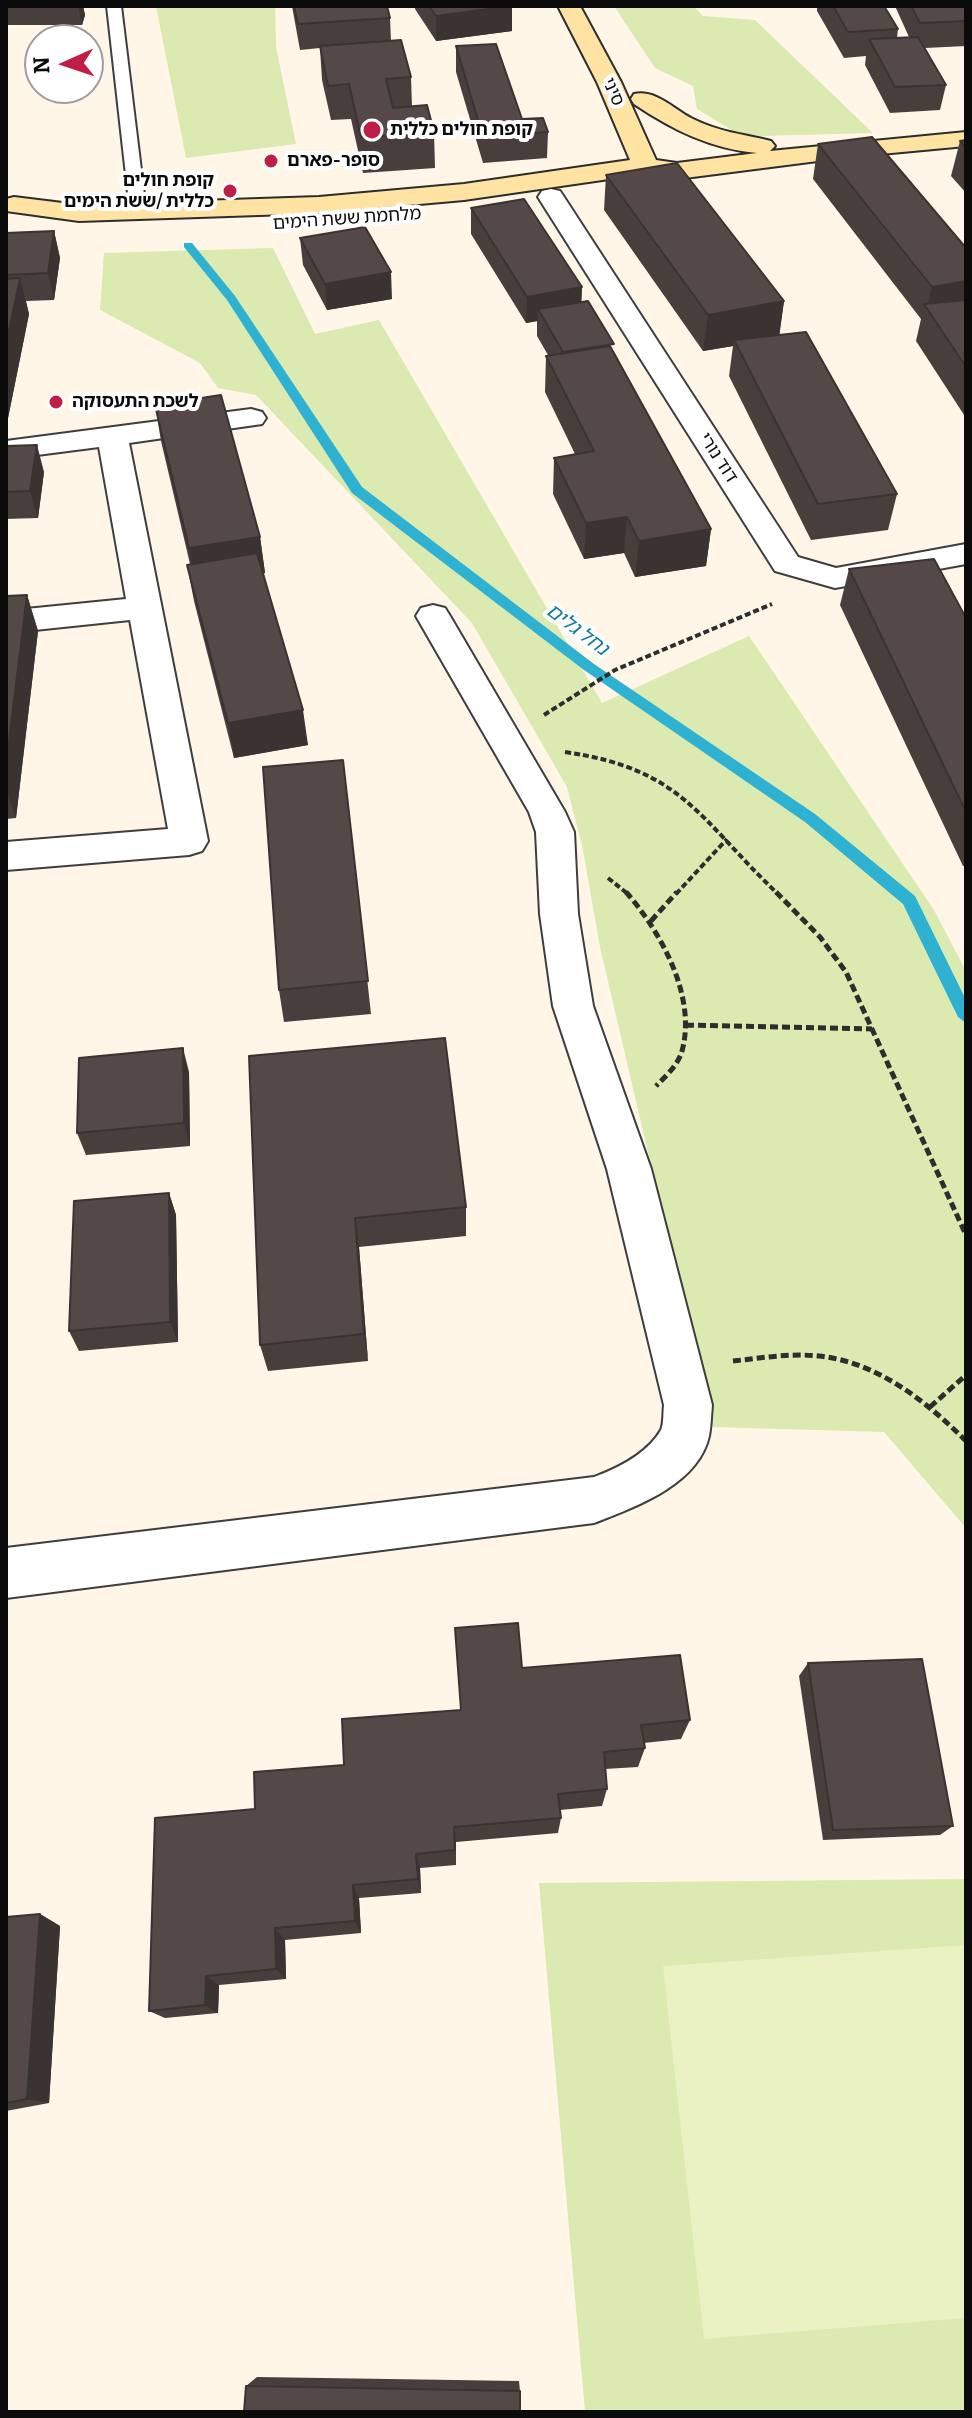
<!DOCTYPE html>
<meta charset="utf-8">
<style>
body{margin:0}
#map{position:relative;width:972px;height:2418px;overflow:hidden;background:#fff6e8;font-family:Bitter,serif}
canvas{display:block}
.frame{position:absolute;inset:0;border:8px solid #0b0b0b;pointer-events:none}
.north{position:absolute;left:24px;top:24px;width:80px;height:80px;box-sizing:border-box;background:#fff;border:2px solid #9d9d9d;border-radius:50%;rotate:267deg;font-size:22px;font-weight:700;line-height:32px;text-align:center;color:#0b0b0b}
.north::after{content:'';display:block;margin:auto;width:28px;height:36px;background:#bf1e45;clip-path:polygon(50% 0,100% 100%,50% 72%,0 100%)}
</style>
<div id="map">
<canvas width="972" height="2418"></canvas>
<div class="frame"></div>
<div class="north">N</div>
</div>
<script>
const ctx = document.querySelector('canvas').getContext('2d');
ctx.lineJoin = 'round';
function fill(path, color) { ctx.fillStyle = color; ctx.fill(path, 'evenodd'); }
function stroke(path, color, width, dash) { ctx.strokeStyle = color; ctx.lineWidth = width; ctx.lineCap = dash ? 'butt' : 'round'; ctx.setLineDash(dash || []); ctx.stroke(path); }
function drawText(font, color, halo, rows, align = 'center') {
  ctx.font = font + ' Bitter,"Noto Sans Hebrew",serif'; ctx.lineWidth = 8; ctx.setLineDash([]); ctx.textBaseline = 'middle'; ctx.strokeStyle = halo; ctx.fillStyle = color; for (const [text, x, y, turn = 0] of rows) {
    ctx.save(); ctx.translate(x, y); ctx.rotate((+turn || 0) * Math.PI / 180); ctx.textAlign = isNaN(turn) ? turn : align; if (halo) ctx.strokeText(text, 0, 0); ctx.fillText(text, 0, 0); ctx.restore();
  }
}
fill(new Path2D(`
 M156,6H275L276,47L296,144L186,158Z
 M614,6H693L703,16L755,20L873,133L760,136L735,132L697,109L693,86L655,68Z
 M273,248L315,334L379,320L602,703L749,636L934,910L966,971V1528L884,1432L712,1427L600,947L582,845L567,787L472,623L256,395L218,388L200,363L100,310L104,253Z
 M966,1879V2412H585L539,1883Z`), '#daeab1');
fill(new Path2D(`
 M966,1945V2318L704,2339L663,1966Z`), '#eaf1c3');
fill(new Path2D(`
 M184,243H192L235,296L362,487L594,664L815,814L915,896L966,1000V1023L958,1017L903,904L805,822L584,670L352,493L227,300L184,247Z`), '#2fb1d2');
const lane = new Path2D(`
 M107,6H121L146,211L138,216L130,211Z`);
const street = new Path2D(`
 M551,189L560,191L564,197L798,557L836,568L966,544V564L835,588L775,571L538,197L542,191Z
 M251,409L262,412L266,418L262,424L129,443L208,841L202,851L189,855L6,870V842L168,829L130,620L6,633V611L126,599L99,447L6,459V441Z
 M433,605L445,608L450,616L565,812L574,832L578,914L593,1006L651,1169L712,1405C711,1415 711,1426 709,1436C698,1485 635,1507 594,1523L6,1598V1548L594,1477C618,1468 647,1454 661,1430C664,1423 663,1413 664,1405L607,1169L553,1006L540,914L536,832L529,812L416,616L421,608Z`);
const secondary = new Path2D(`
 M558,6H580L621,82L656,160L677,163L757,153C711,149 673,130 634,104L631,99L634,94C655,89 674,109 691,118C718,132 743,134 771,141L775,146L770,151L966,132V146L849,157L677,179L663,176L665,181L661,186H643L637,175L464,200L319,213L79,221L6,211V199L14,197L79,205L319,197L464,184L630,160L597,82Z`);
stroke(lane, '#3e3e3e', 4);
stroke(street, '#3e3e3e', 4);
stroke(secondary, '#2d2d2d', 4);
stroke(new Path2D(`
 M544,715L615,670L772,604
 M565,752C683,769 699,819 778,894
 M608,878L628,894
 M676,894L727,839`), '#2d2d2d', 4, [6, 3]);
stroke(new Path2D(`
 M626,892C661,932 697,997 682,1051C678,1065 666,1076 656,1086
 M776,892L820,937L846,972L966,1235
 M651,921L677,892
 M686,1025L872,1029
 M733,1361C761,1358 790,1353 819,1356C877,1362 926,1401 966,1441
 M930,1407L966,1375`), '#2d2d2d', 5, [8, 4]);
fill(lane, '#fff');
fill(street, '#fff');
fill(secondary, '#ffe3a3');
fill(new Path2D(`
 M6,6H83L85,15L82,25H6Z
 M292,6H387L390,18L391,41L411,77L412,106L434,132L435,168L363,173L351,119L331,120L322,80L320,48L300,50Z
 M415,6H512V31L436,41L415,9Z
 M817,6H884L898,29L897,38L909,37L895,6H966V46L925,48L946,85L940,110L890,113L865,65L866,56L844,58L817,11Z
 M456,46L522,119L548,132L547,158L483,163L456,72Z
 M966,140V193L951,176L960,141Z
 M818,144L966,248V418L916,341L921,319L813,179Z
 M606,175L784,301L779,335L897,494L888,530L811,540L729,376L733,346L703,351L604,210Z
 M471,208L582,287L581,302L613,351L711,529L706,566L635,577L624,553L584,559L553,494L554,458L575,454L545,392L546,356L548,355L537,336V321L526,323L471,234Z
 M54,231L60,258L54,300L26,301L29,314L6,428V233Z
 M300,238L392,299L327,310L303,265Z
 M155,405L260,537L265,573L263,574L308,745L234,758L194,601L187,565L190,564L161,441Z
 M6,446L44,472L38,518L6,519Z
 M849,569L966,618V866H963L840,605Z
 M27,595L38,631L16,818L6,819V596Z
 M343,760L371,1014L284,1022L279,990Z
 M445,1038L466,1207V1236L359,1247L368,1361L268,1371L260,1345Z
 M189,1072L190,1146L86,1155L77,1133Z
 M169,1193L176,1215L178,1342L79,1351L69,1331Z
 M808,1663L953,1826L940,1835L823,1840L799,1676Z
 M522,1668L690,1720L681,1739L644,1743L645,1748L638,1767L605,1769L607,1789L602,1806L560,1810L561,1818L558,1833L456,1842V1865L420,1868L421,1893L359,1898L361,1933L285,1940L286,1979L219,1985L218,2013L165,2018L149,2011L255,1809L460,1710Z
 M40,1914L60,1926L49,2103L6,2111V1917Z
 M257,2377L519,2381L520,2391L246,2386Z`), '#483f3d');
fill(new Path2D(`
 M78,6H83L85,15L82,25Z
 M512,6V31L436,41V16Z
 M54,231L60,258L54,300L48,273Z
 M391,272L392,299L327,310L325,284Z
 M20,278L29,314L6,428V345Z
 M966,281V316L927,309L932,287Z
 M582,287L581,314L538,309V321L526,323L527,297Z
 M784,301L779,338L734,340L733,346L703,351L708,315Z
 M37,445L44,472L38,518L30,491Z
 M627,517L624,553L584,559L586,523Z
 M711,529L706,566L635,577L639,541Z
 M260,537L265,573L195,584L189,548Z
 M27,595L38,631L16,818L6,790V765Z
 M303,710L308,745L234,758L228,723Z
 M183,1048L189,1072L190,1146L184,1123Z
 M169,1193L176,1215L178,1342L170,1322Z
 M355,1218L359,1247L368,1361L364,1334Z
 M416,1854L420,1868L421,1893L418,1879Z
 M353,1885L359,1898L361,1933L355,1921Z
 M40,1914L60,1926L49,2103L27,2099Z
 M275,1928L285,1940L286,1979L276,1969Z
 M206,1976L219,1985L218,2013L205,2005Z`), '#3b3332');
const building = new Path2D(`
 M294,6H387L390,18L298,24Z
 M429,6H511L436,16Z
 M833,6H884L898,29L848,32Z
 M911,6H966V21L920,23Z
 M918,37L946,85L895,87L869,39Z
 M401,40L411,77L386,79L393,108L427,105L434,132L361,138L349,84L328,86L320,46Z
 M496,44L522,119L543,118L548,132L483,137L456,46Z
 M872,137L966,248V281L932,287L818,144Z
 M966,140V148L960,141Z
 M677,163L784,301L708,315L606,175Z
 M524,199L582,287L527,297L471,208Z
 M365,227L391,272L325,284L300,238Z
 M54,231L48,273L6,275V233Z
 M20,278L6,345V279Z
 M966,300V367L924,304Z
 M588,301L614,344L563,352L538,309Z
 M806,332L897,494L818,504L734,340Z
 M610,346L711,529L639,541L627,517L586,523L554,458L594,451L546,356Z
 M221,395L260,537L189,548L155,405Z
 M37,445L30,491L6,492V446Z
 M257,553L303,710L228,723L187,565Z
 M934,559L966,618V812L849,569Z
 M27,595L6,765V596Z
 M343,760L368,981L279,990L263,767Z
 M445,1038L466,1207L355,1218L364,1334L260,1345L249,1056Z
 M183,1048L184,1123L77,1133L79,1058Z
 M169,1193L170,1322L69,1331L74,1201Z
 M518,1623L522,1668L680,1655L690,1720L641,1725L645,1748L604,1752L607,1789L558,1794L561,1818L454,1827L455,1850L416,1854L418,1879L353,1885L355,1921L275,1928L276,1969L206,1976L205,2005L149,2011L155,1818L255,1809L254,1772L344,1765L342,1719L461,1710L455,1628Z
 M922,1659L953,1826L833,1830L808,1663Z
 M40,1914L27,2099L6,2103V1917Z
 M246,2386L520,2391V2412H244Z`);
fill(building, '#544947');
stroke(building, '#3b3332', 2);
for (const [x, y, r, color] of [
 [372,130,10,"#bf1e45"],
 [271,161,8,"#bf1e45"],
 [230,191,8,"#bf1e45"],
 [56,402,8,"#bf1e45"]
]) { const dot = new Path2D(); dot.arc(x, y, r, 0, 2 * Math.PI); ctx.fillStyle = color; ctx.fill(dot); stroke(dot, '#fff', 3); }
drawText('18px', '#0b0b0b', '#fff', [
 ["סיני",613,92,66],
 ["מלחמת ששת הימים",347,219,-4],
 ["דוד נורי",718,458,57]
]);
drawText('bold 18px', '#0b0b0b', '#fff', [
 ["קופת חולים כללית",390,130],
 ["סופר-פארם",287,161],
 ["קופת חולים",214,181,"right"],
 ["כללית /ששת הימים",214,202,"right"],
 ["לשכת התעסוקה",72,402]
], 'left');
drawText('italic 20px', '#107da0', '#fff', [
 ["נחל גלים",577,630,37]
]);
</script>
